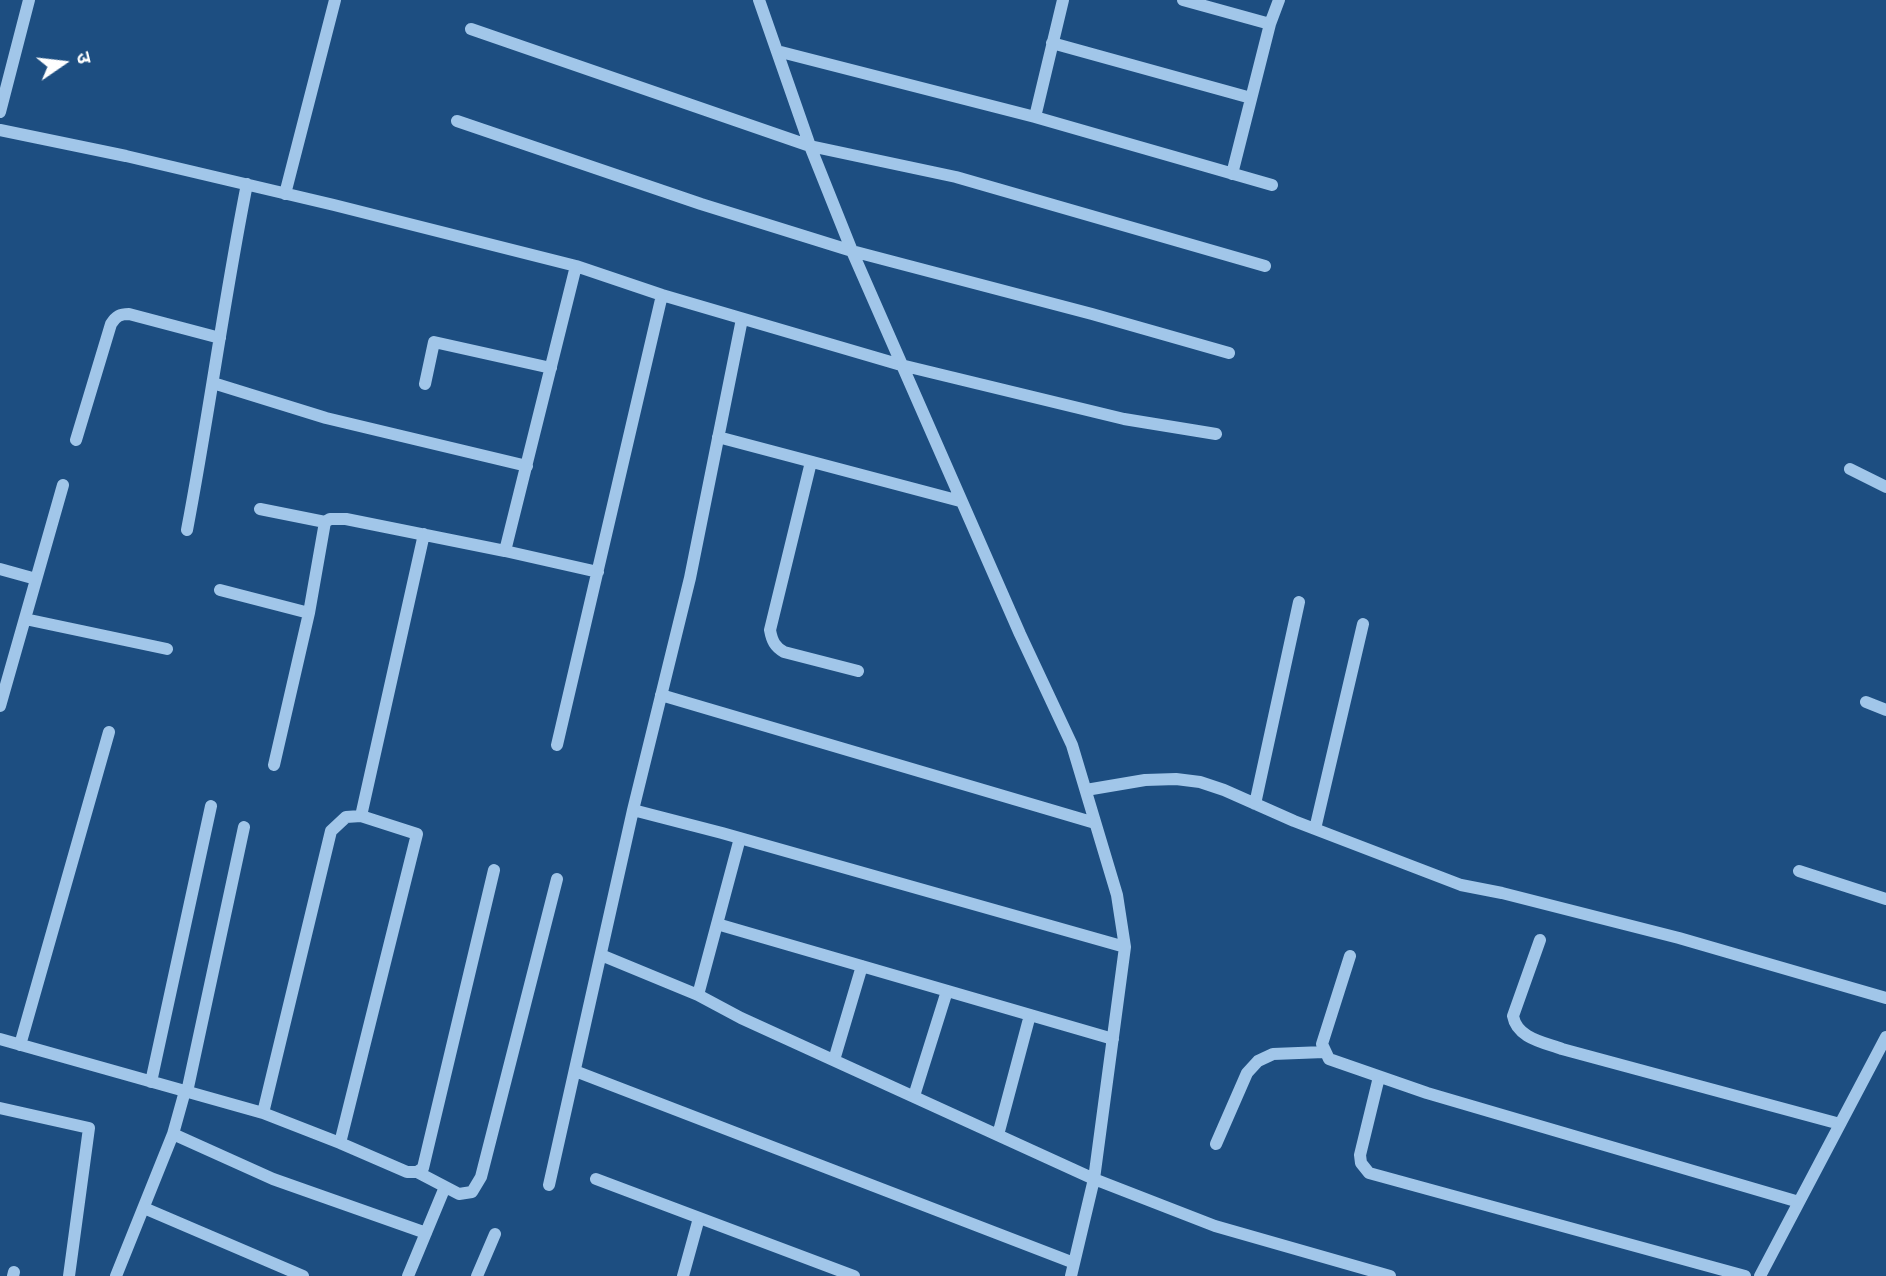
<!DOCTYPE html>
<meta charset="utf-8">
<style>
body{margin:0}
#map{position:relative;width:1886px;height:1276px;overflow:hidden;background:#1d4e81;font-family:Cabin,"Noto Sans Devanagari",sans-serif}
canvas{display:block}
.north{position:absolute;left:28px;top:28px;width:70px;height:70px;-webkit-text-stroke:5px #1d4e81;paint-order:stroke;rotate:76deg;font-size:19px;font-weight:700;line-height:28px;text-align:center;color:#fff}
.north::after{content:'';display:block;margin:auto;width:24px;height:32px;background:#fff;clip-path:polygon(50% 0,100% 100%,50% 72%,0 100%)}
</style>
<div id="map">
<canvas width="1886" height="1276"></canvas>
<div class="north">उ</div>
</div>
<script>
const ctx = document.querySelector('canvas').getContext('2d');
ctx.lineJoin = 'round';
function stroke(path, color, width, dash) { ctx.strokeStyle = color; ctx.lineWidth = width; ctx.lineCap = dash ? 'butt' : 'round'; ctx.setLineDash(dash || []); ctx.stroke(path); }
stroke(new Path2D(`
 M759,0L810,146L852,251L1020,634L1072,745L1117,895L1125,947L1094,1179L1071,1276
 M1183,0L1270,24
 M471,29L810,146L956,177L1265,266
 M1052,43L1251,98
 M777,51L1035,117L1272,185
 M0,112L29,0
 M1035,117L1063,0
 M457,121L701,204L852,251L1092,314L1229,353
 M0,130L126,156L334,205L576,266L662,295L901,365L1124,419L1216,434
 M1232,174L1270,24L1279,0
 M285,194L335,0
 M213,383L326,418L527,466
 M425,384L434,342L551,368
 M718,437L960,501
 M76,440L111,324C116,316 120,314 129,314L220,338
 M811,462L770,630C772,641 775,647 784,652L858,671
 M1850,469L1886,487
 M260,509L325,522
 M187,530C209,415 224,299 247,184
 M505,551L576,266
 M0,569L36,579
 M220,590L309,613
 M25,619L167,649
 M661,695L1095,823
 M1866,702L1886,710
 M0,706L63,485
 M557,745L662,295
 M274,765L309,613L325,522L330,519H346L505,551L598,572
 M1086,790L1145,780L1176,779L1200,782L1224,790L1294,821L1461,885L1502,893L1679,938L1886,998
 M1255,804L1299,602
 M633,810L722,833L1125,947
 M1315,829L1363,624
 M1799,871L1886,899
 M717,924L1113,1039
 M1540,940L1513,1016C1517,1038 1543,1042 1562,1049L1840,1124
 M601,955L698,995L741,1018L1094,1179L1215,1226L1390,1276
 M1350,956L1322,1044L1329,1059L1427,1093L1799,1202
 M698,995L740,838
 M0,1039L263,1113L340,1143L407,1172H417L423,1168L494,870
 M20,1045L109,732
 M834,1060L862,966
 M575,1071L1074,1263
 M1379,1077L1360,1155L1361,1163L1369,1173L1745,1276
 M151,1082L211,806
 M185,1091L173,1134L273,1179L426,1233
 M187,1092L244,827
 M914,1096L947,991
 M0,1108L89,1128L69,1276
 M263,1113L331,831L346,817L361,816
 M998,1135L1030,1015
 M340,1143L417,834L361,816L424,534
 M1216,1144L1247,1073L1258,1061L1273,1054L1324,1052
 M417,1172L459,1194L472,1192L481,1177L557,879
 M596,1179L854,1276
 M549,1185L633,810L690,578L742,319
 M144,1208L303,1276
 M13,1276L14,1272
 M116,1276L173,1134
 M408,1276L445,1187
 M477,1276L495,1234
 M683,1276L699,1218
 M1760,1276L1886,1037`), '#a1c6e9', 12);
</script>
